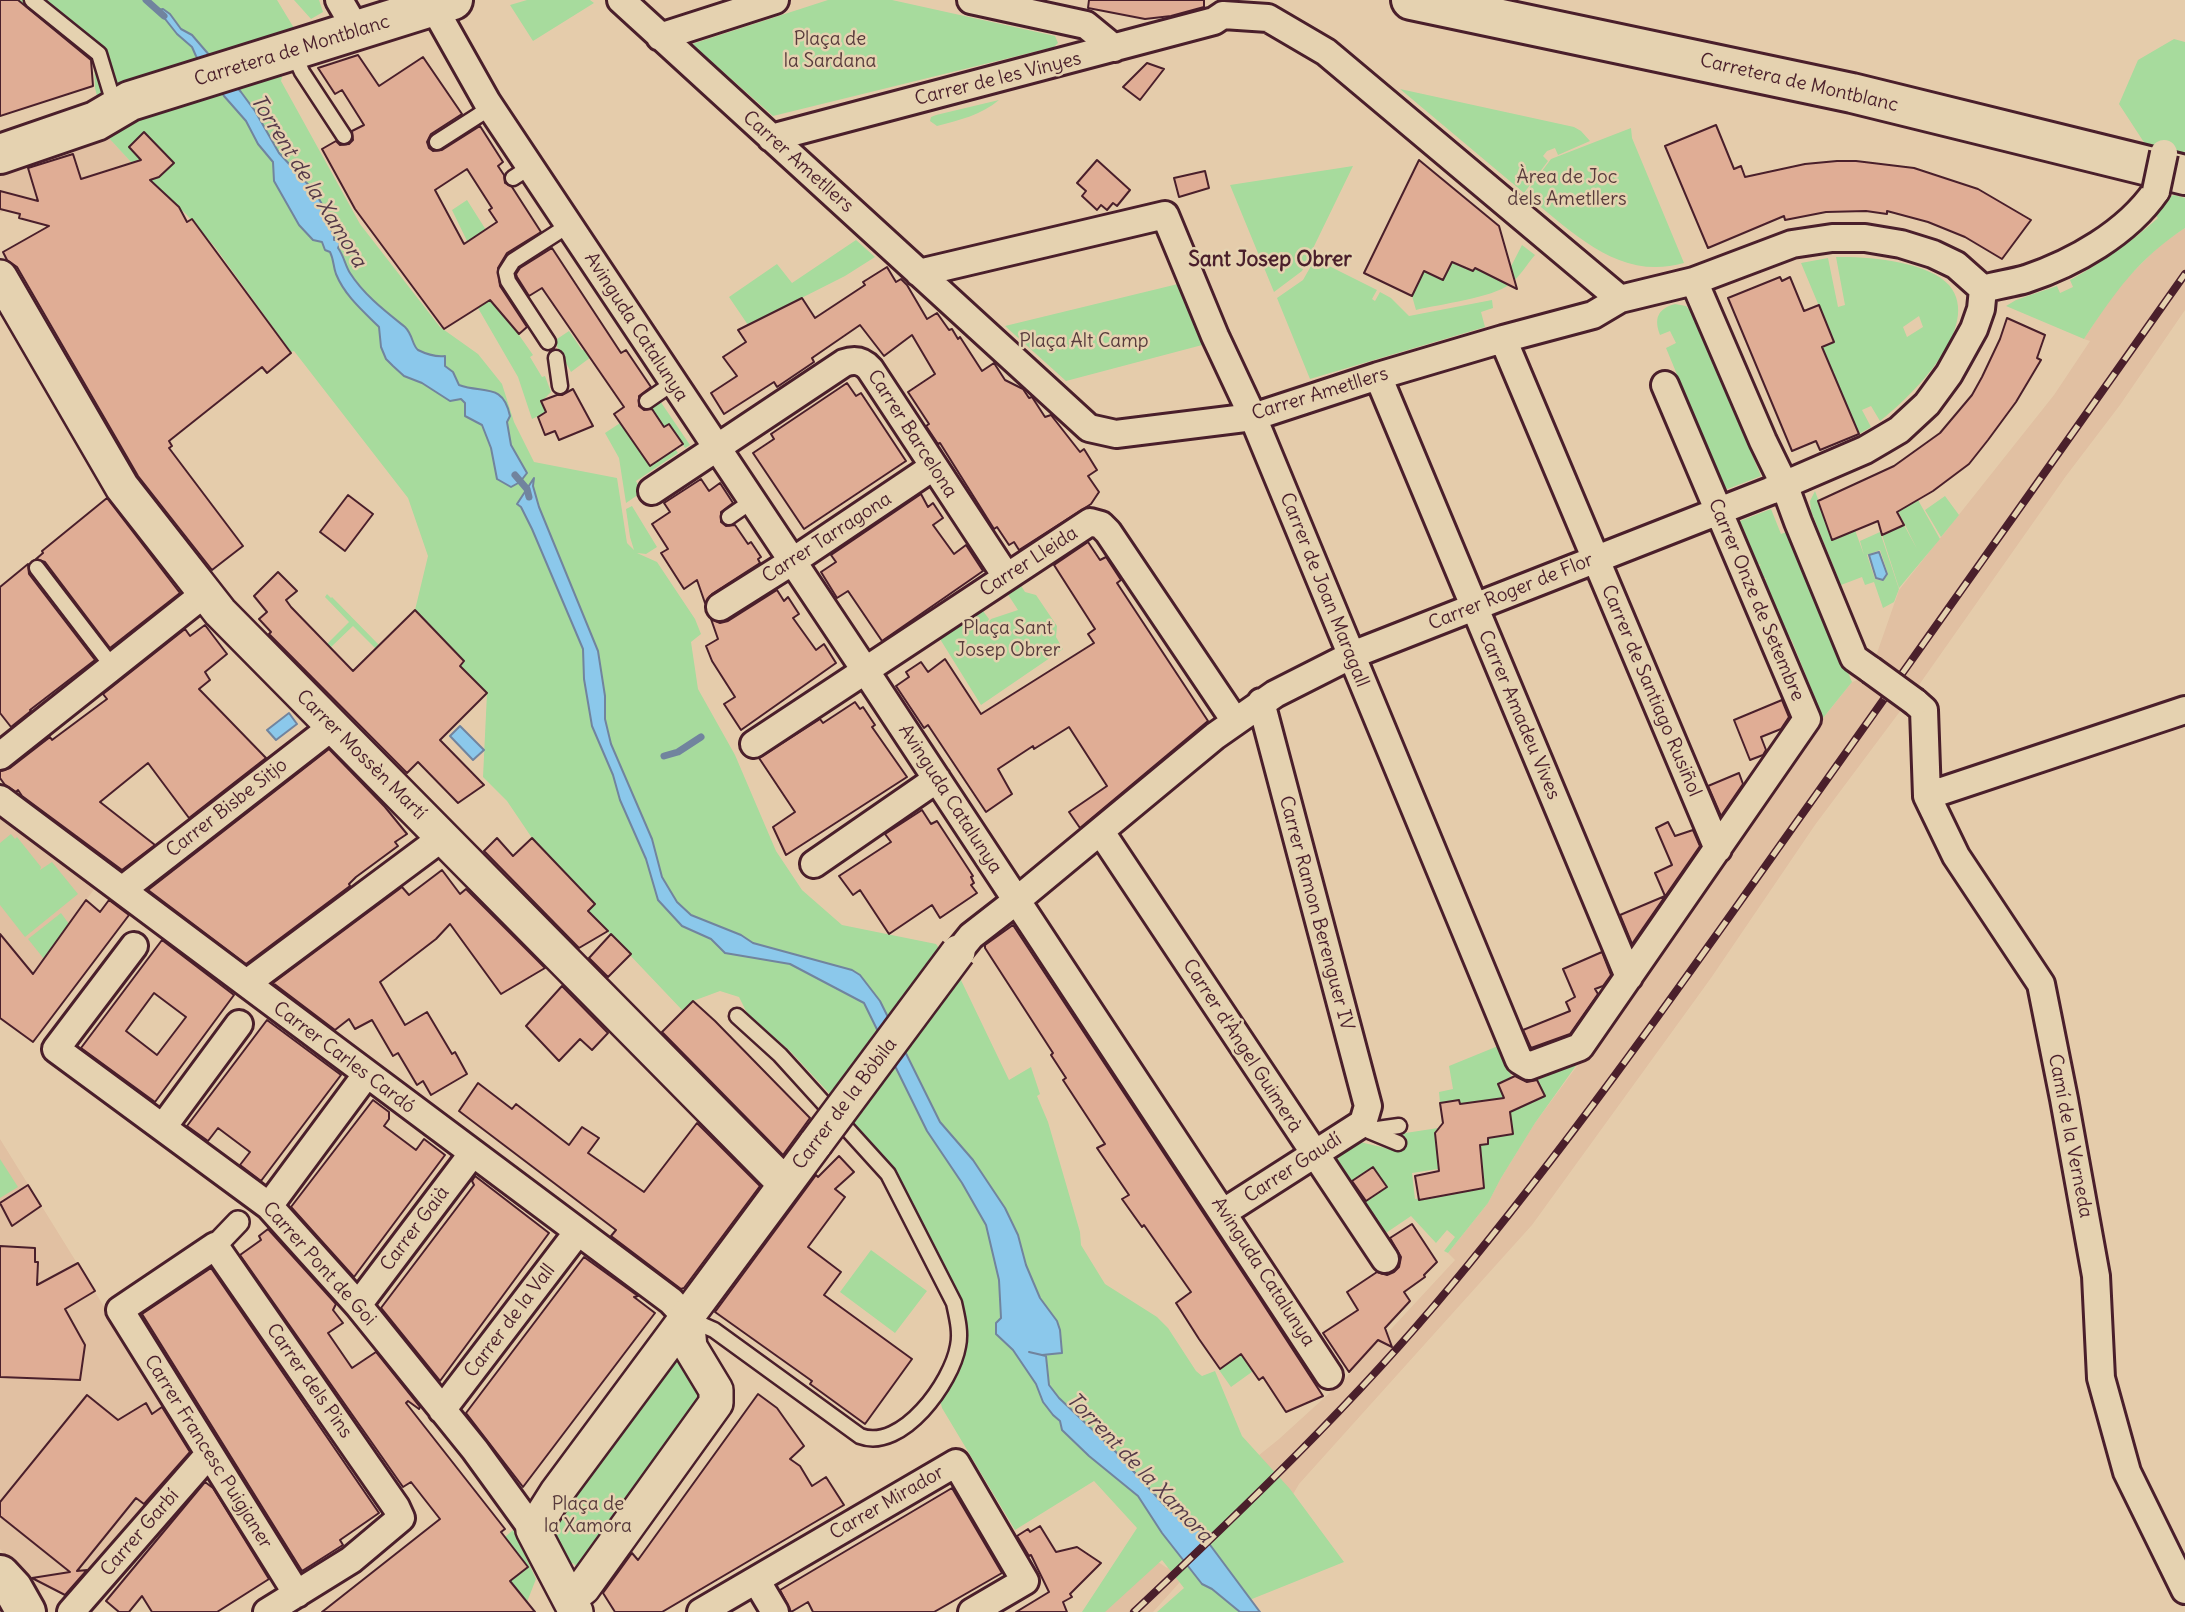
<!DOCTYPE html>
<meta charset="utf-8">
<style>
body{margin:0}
canvas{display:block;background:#e5ccab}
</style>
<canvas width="2185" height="1612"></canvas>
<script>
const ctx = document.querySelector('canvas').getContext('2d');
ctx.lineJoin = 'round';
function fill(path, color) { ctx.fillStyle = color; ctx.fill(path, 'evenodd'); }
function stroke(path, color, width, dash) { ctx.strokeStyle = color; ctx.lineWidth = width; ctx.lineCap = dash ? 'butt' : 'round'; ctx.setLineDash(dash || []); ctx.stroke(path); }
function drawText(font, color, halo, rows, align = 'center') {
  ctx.font = font + ' Delius,sans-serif'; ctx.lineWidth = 5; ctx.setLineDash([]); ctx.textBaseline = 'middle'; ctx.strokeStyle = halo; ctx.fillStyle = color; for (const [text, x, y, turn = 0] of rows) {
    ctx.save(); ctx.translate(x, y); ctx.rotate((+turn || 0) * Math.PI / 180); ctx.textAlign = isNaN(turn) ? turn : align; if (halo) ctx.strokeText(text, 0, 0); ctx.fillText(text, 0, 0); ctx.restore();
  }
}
fill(new Path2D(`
 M107,136L132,163L20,218V214L5,210L0,213V170Z
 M2185,228V310L2120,405L2066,476L1907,702L1815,825L1711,978L1532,1225L1299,1484L1270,1534L1180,1582L1153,1612H1082L1154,1559L1167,1568L1235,1503L1222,1485L1279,1439L1346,1378L1378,1340L1380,1341L1455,1260L1448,1253L1488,1203L1501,1178L1535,1123L1583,1058L1818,719L1824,717L1852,682L1869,676L1899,590L2054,395L2090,341L2084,339L2117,288L2161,244Z
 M0,817L95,888L0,1019Z
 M0,1139L193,1450L70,1597L54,1589L35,1591L0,1549Z`), '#e1c0a2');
fill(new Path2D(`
 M18,0H277L294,28L281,81L360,224L440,327L478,354L502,384L514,422L534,462L617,478L627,543L634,550L630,537L626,509L632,506L657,547L646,554L637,553L657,562L695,619L701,634L691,642L698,689L735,755L776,851L802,890L842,925L936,944L959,976L1009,1080L1031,1067L1040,1094L1037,1096L1048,1122L1080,1232L1081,1245L1105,1284L1157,1317L1168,1328L1196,1371L1202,1376L1215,1371L1242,1436L1290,1489L1344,1562L1242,1603L1248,1612H1157L1184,1588L1162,1560L1105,1612H1082L1137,1528L1094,1481L1015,1530L942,1408L939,1396L964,1318L858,1135L828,1092L791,1052L747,1013L739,997L720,991L693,1001L683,1011L588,911L595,904L532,838L507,801L483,777L487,693L460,666L464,661L415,610L428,556L408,498L294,351L291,352L215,247L186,214L143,175L107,136L95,88L94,63Z
 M294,0H319L323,12L311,19Z
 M527,0H590L594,3L533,41L510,5Z
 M828,0H892L1055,36L1058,43L1054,47L773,116L692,44Z
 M2174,39L2185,42V151L2182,155L2147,147L2119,104L2138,60Z
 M1400,89L1574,127L1581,131L1590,141L1558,155L1555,148L1547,151L1543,156L1548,161L1524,193Z
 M999,100C981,115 960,120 937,126L930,121L931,117L936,115Z
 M1631,128L1632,138L1684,263C1618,282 1572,231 1525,194L1551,159Z
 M1353,166L1302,271L1274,292L1230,185Z
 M2174,195L2185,198V228C2138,259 2115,292 2084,339L2006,306L2016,300L2057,286L2060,293L2073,287L2070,280C2103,262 2130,243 2158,218L2154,214L2169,197Z
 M467,200L486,230L468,243L452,210Z
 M856,240L875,257L845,276L748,325L729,297L777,264L792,283Z
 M1522,245L1535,255C1527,264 1520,277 1510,284C1492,298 1440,304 1416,310L1412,296L1424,271L1443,280L1454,258L1473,271L1475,268L1503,282Z
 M1836,257C1865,256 1928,261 1949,285C1984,326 1910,398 1880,421L1871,406L1862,410L1871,427L1859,434L1822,347L1834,342L1801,263L1828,258L1838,307L1845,305ZM1919,316L1923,327L1907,337L1903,327Z
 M1315,259L1377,290L1372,299L1375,301L1380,292L1391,298L1409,316L1492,300L1493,308L1481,312L1485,327L1310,379L1277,298L1303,280Z
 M1182,283L1206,344L1066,381L1005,326Z
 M497,296L512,325L533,355L530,357L542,377L545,376L551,392L542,401L547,412L532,419L518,377L478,308Z
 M1675,304L1686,306L1693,314L1761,476L1725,490L1666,348L1676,343L1670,331L1660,335C1654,319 1657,309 1675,304Z
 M569,331L582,350L585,349L591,357L571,372L554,341Z
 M658,398L690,445L685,448L669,424L636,446L650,466L675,449L678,453L636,481L642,492L626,503L619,458L605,433Z
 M1815,491L1833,540L1855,530L1864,555L1860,541L1880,532L1899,589L1894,602L1883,608L1874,582L1865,585L1862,577L1841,585L1811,511L1810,501ZM1880,550L1888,574L1883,581L1875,579L1867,555Z
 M1945,496L1959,515L1941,537L1925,510Z
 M1918,500L1940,539L1899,588L1882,535L1904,525L1917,549L1898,511Z
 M1771,509L1781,534L1789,531L1852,682L1823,718L1792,641L1785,629L1787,627L1785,628L1765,580L1766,578H1764L1759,566L1761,565L1758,564L1740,521Z
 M1020,584L1025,592L1036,595L1057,626L1056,637L1063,649L981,705L940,639L983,611L989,619L983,631L991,619L1018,610L1007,593Z
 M327,594L331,598L332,597L379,645L376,649L353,626L330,648L327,644L349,622L325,597Z
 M11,834L15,839L17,837L41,867L40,870L52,862L78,894L25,937L0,905V843Z
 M61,913L69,924L44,959L28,939Z
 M1498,1046L1512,1078L1498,1084L1505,1100L1513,1083L1585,1053L1535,1123L1501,1178L1488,1203L1448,1253L1444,1251L1455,1237L1447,1230L1436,1243L1411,1216L1383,1235L1362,1204L1387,1186L1373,1167L1348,1184L1333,1159L1360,1142L1398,1151L1399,1134L1438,1128L1435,1133L1451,1167L1412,1173L1415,1199L1484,1188L1480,1145L1488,1144L1486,1122L1490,1100L1460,1104L1459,1100L1440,1103L1439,1092L1453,1089L1449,1066Z
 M0,1159L18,1187L0,1198Z
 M871,1250L927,1291L895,1333L840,1292Z
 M675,1351L707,1386L593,1565L576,1566L573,1563L568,1568L550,1528Z
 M1245,1352L1256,1369L1231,1387L1219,1370Z
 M513,1530L536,1579L527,1602L510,1581L528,1566L505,1537Z`), '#a7db9d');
const water = new Path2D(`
 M163,9L170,14L181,29L192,35L241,92L255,111L279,153L315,192L323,206V217L335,221L331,224V230L334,233V240H337L339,233L342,238L338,248C344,256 345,265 350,273C364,295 385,311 405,327C413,335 412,345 418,350C426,354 436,357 445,356V366L453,372L459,385C483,394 503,382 510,416L507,422L511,445L527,473L520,482L511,487L497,479L491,448L482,425L465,416V403L461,399L450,401L422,383L404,376L393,366L386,359L381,347L379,327C363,311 345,296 336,274C333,266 334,260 330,252L325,250L322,242L313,240L299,225L274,181L273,162L258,144L246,121L224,96L196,56L192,47L177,34L158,10Z
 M534,478L533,486L539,507L598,651L605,696V719L611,744L652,839L662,877L677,902L691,915L741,935L753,943L852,970L860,975L880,1001L940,1122L973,1160L1005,1208L1018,1235L1026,1265L1040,1298L1057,1321L1060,1330L1062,1353L1042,1355L1029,1352L1046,1356L1049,1385L1059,1398L1115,1451L1168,1509L1196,1526L1260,1612H1240L1212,1589L1202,1584L1162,1533L1138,1496L1089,1456L1062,1430L1060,1421L1053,1415L1043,1402L1036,1384L1013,1350L996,1334V1323L1001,1318L999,1280L986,1225L962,1183L927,1131L864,1003L790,964L725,953L711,939L682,926L658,900L646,859L620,800L613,775L592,726L584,679L583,649L532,529L521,507L517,504Z
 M1879,552L1887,574L1883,580L1876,578L1869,555Z
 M289,713L297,724L276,740L267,730Z
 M460,726L484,750L473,760L450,736Z`);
fill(water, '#8bc8eb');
stroke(water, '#71849e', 2);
stroke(new Path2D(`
 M146,0L164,16
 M515,475L527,489L529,497
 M664,756L678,752L701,737`), '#71849e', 7);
const building = new Path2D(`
 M0,0H18L91,60L93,86L0,116Z
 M1089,0H1204V7L1171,16L1145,19L1088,8Z
 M358,55L379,86L423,57L462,114L431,134L427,142L429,148L433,151L442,150L480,126L503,162L498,166L504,175L505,183L512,187L541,232L507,253L498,268L500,286L527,327L519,334L490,300L444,329L355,209L322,149L336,141L340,145L349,144L353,140L352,131L364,125L342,90L335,94L318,68ZM467,169L492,208L489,210L497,222L464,244L435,190Z
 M1147,63L1164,69L1140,100L1123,87Z
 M1716,125L1734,169L1741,166L1745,177L1805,164L1837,161H1856L1914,168L1978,189L2031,220L2002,259L1965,237L1928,222L1887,211V214L1866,211L1826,212L1785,220L1784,216L1708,248L1665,146Z
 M144,132L174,163L159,177L150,180L179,207L187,222L192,219L291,353L267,373L262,367L169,441L172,446L169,448L243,546L212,570L138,476L17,267L7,260L3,252L49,226L19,218L20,214L0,209V191L38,201L28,168L73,154L81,179L141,160L129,147Z
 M1097,160L1130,190L1117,206L1113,203L1107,210L1101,205L1097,210L1082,196L1086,191L1077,183Z
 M1419,160L1499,226L1517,289L1475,268L1473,271L1452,262L1443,280L1424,271L1412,296L1364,273Z
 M1205,171L1209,188L1179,197L1174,178Z
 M552,248L621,353L626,350L651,387L639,396V406L644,410L652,409L664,427L669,424L683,444L650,466L614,414L624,407L542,288L529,296L517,277L516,274L520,268Z
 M887,267L896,282L901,279L907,285L927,319L937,313L949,330L952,329L958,339L960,337L982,371L994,363L1005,380L1023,389L1029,398L1032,397L1045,417L1051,415L1080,452L1084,449L1097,470L1088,476L1099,492L1091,504L1019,550L1014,542L1009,545L997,527L994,529L940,443L938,444L926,426L929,424L908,392L935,374L912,335L884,356L860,325L812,358L814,362L777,387L774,382L724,414L711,393L737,376L723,357L746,342L738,330L802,298L815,318L865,285L863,282Z
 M1780,277L1782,281L1790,277L1804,311L1819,305L1834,342L1822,347L1859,434L1820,450L1816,441L1792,451L1728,298Z
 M2007,318L2045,335L2037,358L2041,360L2016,402L1988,440L1969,464L1933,491L1897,512L1904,525L1882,535L1878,521L1832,540L1818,501L1894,466L1940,433L1972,395L1982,377L2000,339Z
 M847,383L856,396L861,393L906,461L804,529L753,453L774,439L771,434Z
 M573,389L593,426L559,440L555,431L545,435L538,417L546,412L541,401L557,395H562Z
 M701,479L709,491L720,483L733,503L721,512V522L726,526L735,525L748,544L751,542L761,557L758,559L760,563L712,594L705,603L697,580L684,589L661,553L668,549L652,524L670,512L664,503Z
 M921,494L928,507L933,503L943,518L933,525L954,554L966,545L983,571L882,641L848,591L837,598L821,572L836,562L831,555Z
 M348,495L373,514L345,551L320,532Z
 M107,498L180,593L110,648L45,562L36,559L43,553L42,551Z
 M1088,542L1100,560L1106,557L1121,580L1117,583L1208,721L1080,828L1069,812L1107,786L1069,727L1034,749L1033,746L998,769L1012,794L986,812L928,725L924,728L896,686L909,677L906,672L921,662L928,672L945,659L981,714L1094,643L1088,634L1095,629L1054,565Z
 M28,564L29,574L95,660L30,710L31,711L11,727L0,713V587Z
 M278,572L297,591L286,600L291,607L353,671L415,610L464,661L460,666L487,693L440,740L484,785L458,803L418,762L407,773L269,634L271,632L259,619L267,612L254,596Z
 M777,590L784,601L788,597L799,614L793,618L816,650L824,644L836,663L741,730L724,704L735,697L712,661L706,646L718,639L711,619L720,623L728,621Z
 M205,625L227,654L205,672L210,680L199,689L266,758L189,818L148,763L100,802L155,845L122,870L22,796L18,790L16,792L5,785L0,778V771L10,768L50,737L52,740L107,699L103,694L185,629L190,636Z
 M1782,700L1789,717L1781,729L1761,737L1766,750L1763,755L1750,760L1734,720Z
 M855,702L860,709L863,707L875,725L872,727L907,777L786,855L773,827L795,812L759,758L820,719L823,723Z
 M329,749L385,807L407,834L395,842L398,846L356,877L349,884L350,886L246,964L148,890Z
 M1739,773L1743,784L1721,816L1708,786Z
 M922,810L931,824L937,821L973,876L971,877L974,883L971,885L977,893L940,918L932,905L889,934L860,890L853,895L839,876L891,842L885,834Z
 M1668,822L1675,836L1693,830L1700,846L1632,944L1620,915L1665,896L1655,873L1672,865L1656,828Z
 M497,838L513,856L532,838L595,904L588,911L608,931L579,948L484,851Z
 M442,870L460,894L466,889L545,968L501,994L450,924L436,939L380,982L405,1025L427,1012L452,1054L455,1052L467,1074L431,1095L423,1081L417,1085L398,1053L393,1056L372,1020L355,1029L349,1019L335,1030L273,983L402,887L409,895Z
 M86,900L100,912L109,900L129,915L33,1042L0,1018V934L33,974Z
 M1013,925L1256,1293L1323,1396L1286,1412L1263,1377L1259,1380L1241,1354L1220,1369L1199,1339L1176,1303L1191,1292L1144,1225L1142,1227L1122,1199L1129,1195L1097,1148L1105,1144L1063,1080L1066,1078L1051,1055L1053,1053L985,948V945Z
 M611,934L631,954L608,977L589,958Z
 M162,940L234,995L155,1102L81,1048ZM154,993L186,1017L157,1055L126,1031Z
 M1602,952L1611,975L1603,986L1595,989L1598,994L1570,1034L1531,1048L1523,1030L1570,1011L1566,1002L1575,997L1563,969Z
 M562,986L608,1033L592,1050L580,1039L559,1061L526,1026Z
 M693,1001L715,1021L810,1118L783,1155L662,1032Z
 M267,1020L341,1075L261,1181L240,1165L250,1152L218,1128L208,1141L187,1126Z
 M1515,1076L1527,1082L1537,1080L1545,1096L1510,1112L1513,1134L1488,1138V1144L1480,1145L1484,1188L1419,1200L1415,1176L1439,1171L1435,1133L1443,1123L1440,1103L1459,1100L1460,1104L1504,1098L1498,1084Z
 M478,1083L512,1109L516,1104L569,1145L582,1127L599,1138L588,1153L644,1192L697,1123L760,1186L684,1288L681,1289L611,1236L616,1230L459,1111Z
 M373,1100L389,1112V1119L384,1126L416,1150L424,1139L445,1155L354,1277L291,1207Z
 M839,1156L854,1172L835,1189L845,1197L808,1247L841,1272L824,1295L912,1359L865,1424L810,1384L812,1381L715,1312L816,1175L818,1177Z
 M1373,1167L1387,1187L1366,1201L1352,1181Z
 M475,1176L549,1233L440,1381L381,1308L474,1185L472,1181Z
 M28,1185L41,1206L12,1226L0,1203Z
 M1412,1224L1437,1262L1424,1275L1425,1277L1404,1292L1410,1301L1385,1328L1392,1347L1378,1340L1349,1372L1323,1333L1358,1310L1347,1292L1377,1272L1387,1275L1394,1272L1399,1267L1401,1257L1390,1238Z
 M268,1229L336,1304L333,1310L343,1323L328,1333L352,1368L376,1352L420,1407L419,1409L408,1401L406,1403L505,1529L501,1532L528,1567L510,1581L535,1612H322L440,1519L411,1482L403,1487L240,1255L261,1240L259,1236Z
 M0,1246L35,1248V1262H38L37,1285L78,1263L95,1291L65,1309L85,1345L80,1380L0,1377Z
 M584,1257L638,1296L634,1297L655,1313L523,1487L466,1413Z
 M211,1268L379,1513L340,1540L343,1545L302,1571L142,1314Z
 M758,1394L777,1408L804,1446L790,1459L800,1466L812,1486L826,1477L844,1505L662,1612H615L603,1593L632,1553L638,1560Z
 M87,1395L118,1420L146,1403L152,1414L162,1407L190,1452L144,1504L136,1498L77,1571L87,1570L65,1595L32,1578L70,1572L0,1516V1502Z
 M205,1482L213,1488L269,1579L217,1612H152L142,1596L129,1612H119L106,1601Z
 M952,1488L1002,1573L934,1612H813L808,1602L791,1612L780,1590Z
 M1040,1526L1056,1552L1077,1547L1101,1563L1070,1594L1072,1597L1063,1602L1067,1612H1016L1049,1592L1031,1555L1029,1556L1017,1536L1028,1529L1030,1532Z`);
fill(building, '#e0ad95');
stroke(building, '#4a1f2b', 2);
const service = new Path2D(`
 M32,0L99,54L113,100
 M292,50L302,72L344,136
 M437,142L490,108
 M513,178L530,167
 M548,342L508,281L506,272L513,261L569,225
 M556,358L560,386
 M647,401L673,383
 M729,517L752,501
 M37,568L112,666
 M1363,1123L1369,1131L1398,1143
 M1370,1130L1399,1126
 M689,1319L714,1330L860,1436C902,1452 952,1382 958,1346C961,1332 957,1317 954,1303L888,1174L780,1055L737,1016`);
const pedestrian = new Path2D(`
 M215,1246L238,1222`);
const minor = new Path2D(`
 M339,0L357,31
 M621,0L1089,428L1116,434L1253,417L1378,376L1503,339L1593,315L1620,299L1694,281L1792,244L1832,238H1865L1901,244L1933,254L1956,265L1983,289
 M971,0L1086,25L1114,48
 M433,6L487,102L865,670L1329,1375
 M1223,15L1268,18L1326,52L1620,299
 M660,37L775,0
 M771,138L1214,21L1223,15
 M919,273L1165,215L1215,336L1253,417L1519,1060L1529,1066L1580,1047L1807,719L1665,385
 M1694,281L1763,441L1784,484L1798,522L1854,658L1871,670
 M1983,289C1997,285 2012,283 2026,279C2074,263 2127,233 2156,191
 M1503,339L1718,849
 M1378,376L1629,977
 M652,491L844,363C855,359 863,361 870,369L1006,576
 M720,607L793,561L933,467
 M1915,702L1924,710L1927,796L1956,856L2041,984L2064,1099L2096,1276L2101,1378L2127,1472L2185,1590
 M754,744L1090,522L1101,525L1108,532L1235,721
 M0,756L204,594
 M1927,796L2185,710
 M0,799L671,1301L687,1318
 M1101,832L1385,1259
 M814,864L937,779
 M122,890L332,727
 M134,946L56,1049L269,1206L358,1305L475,1450L533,1530
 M958,952L971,936L1016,901L1215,736L1275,694L1352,655L1770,491L1865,450L1899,430L1927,404L1949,374L1974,329L1981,309L1983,289
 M247,983L443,837
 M163,1127L239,1024
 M269,1206L366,1075
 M1224,1212L1363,1123L1368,1106L1261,702
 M358,1305L472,1154
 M442,1410L577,1233
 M756,1580L775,1612
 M71,1612L209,1454
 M267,1612L351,1560L401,1518L396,1507L215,1246L120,1310L297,1594
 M701,1612L956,1463L1025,1581L972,1612`);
const tertiary = new Path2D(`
 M0,277L122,487L220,612L785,1184
 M570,1598L583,1588L716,1403V1390L690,1347L687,1318
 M576,1612L533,1530L557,1492L816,1143`);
const secondary = new Path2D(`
 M1411,0L1852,93L2185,175
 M0,154L96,121L130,101L453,0
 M0,1575L13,1589L26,1612`);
stroke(service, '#4a1f2b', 19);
stroke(pedestrian, '#4a1f2b', 26);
stroke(minor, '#4a1f2b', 32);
stroke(tertiary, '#4a1f2b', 38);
stroke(secondary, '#4a1f2b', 44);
stroke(service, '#e5d2b0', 14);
stroke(pedestrian, '#e5d2b0', 21);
stroke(minor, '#e5d2b0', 26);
stroke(tertiary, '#e5d2b0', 33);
stroke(secondary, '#e5d2b0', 38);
const rail = new Path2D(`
 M1134,1612C1244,1508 1354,1403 1450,1287C1582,1128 1699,959 1818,792C1941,619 2063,447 2185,274`);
stroke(rail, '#4a1f2b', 8);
stroke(rail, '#e5d2b0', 5, [16]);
const minorBridge = new Path2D(`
 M2156,191L2164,153
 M1871,670L1915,702`);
const tertiaryBridge = new Path2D(`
 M816,1143L958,952`);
stroke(minorBridge, '#4a1f2b', 32, []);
stroke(tertiaryBridge, '#4a1f2b', 38, []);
stroke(minorBridge, '#e5d2b0', 26);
stroke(tertiaryBridge, '#e5d2b0', 33);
drawText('19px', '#583b3c', '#e5d2b0', [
 ["Plaça de",830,40],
 ["la Sardana",830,62],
 ["Àrea de Joc",1567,178],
 ["dels Ametllers",1567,200],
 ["Plaça Alt Camp",1084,342],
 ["Plaça Sant",1008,629],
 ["Josep Obrer",1008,651],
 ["Plaça de",588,1505],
 ["la Xamora",588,1527]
]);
drawText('19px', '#4a1f2b', '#e5d2b0', [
 ["Carretera de Montblanc",292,51,-17],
 ["Carrer de les Vinyes",998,79,-14],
 ["Carretera de Montblanc",1799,83,13],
 ["Carrer Ametllers",798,162,42],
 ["Avinguda Catalunya",636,327,57],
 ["Carrer Ametllers",1320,394,-17],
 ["Carrer Barcelona",912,434,57],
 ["Carrer Tarragona",827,538,-33],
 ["Carrer Lleida",1029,562,-33],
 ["Carrer de Joan Maragall",1324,590,68],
 ["Carrer Roger de Flor",1511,592,-22],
 ["Carrer Onze de Setembre",1756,600,67],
 ["Carrer de Santiago Rusiñol",1651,691,67],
 ["Carrer Amadeu Vives",1519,715,67],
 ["Carrer Mossèn Martí",361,755,45],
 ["Avinguda Catalunya",950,799,57],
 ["Carrer Bisbe Sitjo",227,808,-38],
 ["Carrer Ramon Berenguer IV",1316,913,75],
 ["Carrer d'Àngel Guimerà",1242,1046,57],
 ["Carrer Carles Cardó",344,1058,37],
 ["Carrer de la Bòbila",845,1104,-53],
 ["Camí de la Verneda",2070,1136,79],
 ["Carrer Gaudí",1293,1168,-33],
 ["Carrer Gaià",415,1229,-53],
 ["Carrer Pont de Goi",319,1264,48],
 ["Avinguda Catalunya",1263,1272,57],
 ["Carrer de la Vall",510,1321,-53],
 ["Carrer dels Pins",309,1381,55],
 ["Carrer Francesc Puigjaner",208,1452,58],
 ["Carrer Mirador",887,1503,-30],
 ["Carrer Garbí",140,1533,-49]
]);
drawText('italic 21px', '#543848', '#e5d2b0', [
 ["Torrent de la Xamora",308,181,58],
 ["Torrent de la Xamora",1139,1468,46]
]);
drawText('bold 21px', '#4a1f2b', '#e5d2b0', [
 ["Sant Josep Obrer",1270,260]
]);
</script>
